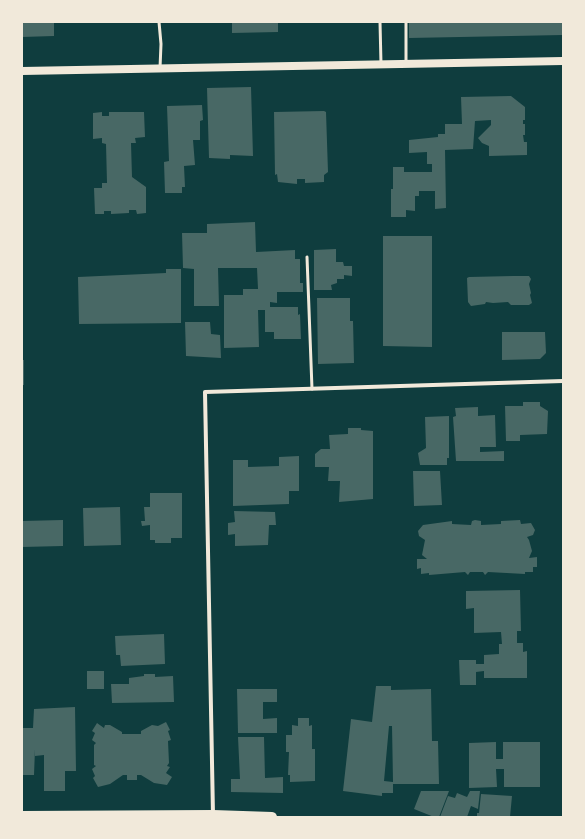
<!DOCTYPE html>
<style>
body{margin:0}
#map{position:relative;width:585px;height:839px;overflow:hidden;background:#0f3d3e;font-family:Poppins,sans-serif}
canvas{display:block}
.frame{position:absolute;inset:0;border:23px solid #f1e9da;pointer-events:none}
</style>
<div id="map">
<canvas width="585" height="839"></canvas>
<div class="frame"></div>
</div>
<script>
const ctx = document.querySelector('canvas').getContext('2d');
ctx.lineJoin = 'round';
function fill(path, color) { ctx.fillStyle = color; ctx.fill(path, 'evenodd'); }
function stroke(path, color, width, dash) { ctx.strokeStyle = color; ctx.lineWidth = width; ctx.lineCap = dash ? 'butt' : 'round'; ctx.setLineDash(dash || []); ctx.stroke(path); }
fill(new Path2D(`
 M22,22H54V36L22,37Z
 M232,22H278V32L232,33Z
 M409,22H563V35L409,38Z
 M251,87L253,156L230,155V159L209,158L207,88Z
 M511,96L525,107V120H523V124H525V135H523L524,142H527V155L489,156V146L482,143L478,138L491,125V120L475,121L473,149L445,150L446,208L435,209V191H419V196H415V211L406,210V217H391V189H393V167H404V172H432V164H427V152L409,153V140L438,137V134H445V124H462L461,97Z
 M202,105L203,120L200,121V140H193L195,165L184,166L185,187H182V193H165L164,162L169,161L167,106Z
 M324,111L326,112L328,172L324,175V182L305,183V179H297V184L278,182L277,174L275,175L274,112Z
 M102,112V116H109V112H144L145,137L135,138L136,143H131L132,177L146,187V213L137,214L136,210H129V213L111,214V211H104V214H95L94,188H102V183H107L106,144L102,143V138L93,139V113Z
 M255,222L256,252L295,250V259H300V283H303V292H277V303L270,302V307H298V315L300,314L301,339H274V332H265V310H258L259,347L224,348V295H243V289H258L257,268H218L219,306H194V269L183,268L182,233H207V224Z
 M383,236H432V347L383,346Z
 M336,249V262H343L344,266H352V276L344,275V279H337V283L331,285L332,290H314V250Z
 M166,269H181V323L79,324L78,277L166,273Z
 M513,276H529L531,279L529,284L531,293L530,295L532,303L529,305H511L508,302L493,303L486,302L485,304L471,306L468,302L467,278L469,277Z
 M317,298H350V321H353L354,363L318,364Z
 M185,322H210L211,334L220,335L221,358L186,356Z
 M502,332H545L546,353L540,359L502,360Z
 M22,360H24V385H22Z
 M523,402H540V406L548,411L547,434L520,435V441H506L505,406H523Z
 M478,407V416L495,415L496,447H480V452L504,451V461H456L453,417L456,416L455,408Z
 M449,416V458H447V465H420L418,453L426,448L425,417Z
 M348,428H361V430L373,431V499L339,502L340,481H328L329,467H315V454L321,449H330L329,435L348,434Z
 M299,456V491H289V504L233,506V460H248V467L279,466V457Z
 M413,471H440L442,505L414,506Z
 M150,493H182V538H171V543H155V540H150V525L142,526L141,521H145L144,507H150Z
 M120,507L121,545L84,546L83,508Z
 M234,511L275,512L276,525H269L268,545L235,546V534L228,535V523L235,522Z
 M63,520V546L22,547V521Z
 M475,520L481,521V525L501,524V521L520,520L521,524L531,523L535,530L533,535L527,537L529,540L532,551L529,558L537,557V567H533V572H525V574L488,572L485,575L483,572H470L468,575L465,572L429,575V573L421,574V568L417,569V559H427L422,555L425,540L419,536L418,531L423,525L452,521V524L471,525L472,521Z
 M520,590L521,631H517V643H523V652L527,651V678H484V671L476,672V685H460L459,660H476V664H484V655L499,654V644H502L501,632L474,633V608L466,609V591Z
 M164,634L165,664L121,666L120,655H116L115,636Z
 M87,671H104V689H87Z
 M144,674H155V677L173,676L174,702L112,703L111,684H129V678L144,676Z
 M376,686H391V690L431,689L432,741H438L439,784H393V793H382V796L343,791L351,719L372,722ZM389,726H392L393,782L384,781Z
 M237,689H277V702H263V719L277,718V733H238Z
 M75,707L76,771H65V791H44V755L35,756V749L34,775H22L23,728H33L34,709Z
 M298,718H309V726L312,725V749H315V781L290,782V775H288L289,752H286V735H292V725L298,726Z
 M166,722L170,730L168,731L171,740L168,741L169,763L167,766L170,767L166,773L172,777L167,785L154,783L141,775H137V780H127V775H123L110,784L98,787L93,778L95,776L92,769L96,766L94,765V745L96,743L92,740L95,733L92,731L97,723L104,728L105,725H110L122,732V734H141V731L152,725L158,726Z
 M238,737H264L265,778L283,777V793L231,792V779H240Z
 M496,742V759H503V742H540V787H504V769H496L497,787L469,788V743Z
 M421,791H449L439,817H434L414,809Z
 M470,791H480L478,809L471,806L467,817H440L448,796L455,798L457,793L467,797Z
 M481,794L512,796L510,817H477V813H479Z`), '#486865');
stroke(new Path2D(`
 M159,22L161,44L160,68
 M380,22L381,64
 M406,63V22
 M307,257L312,389`), '#f1e9da', 3);
stroke(new Path2D(`
 M213,815L205,392L563,381`), '#f1e9da', 4);
stroke(new Path2D(`
 M22,71L563,61`), '#f1e9da', 8);
stroke(new Path2D(`
 M22,816L213,815L272,817`), '#f1e9da', 10);
</script>
